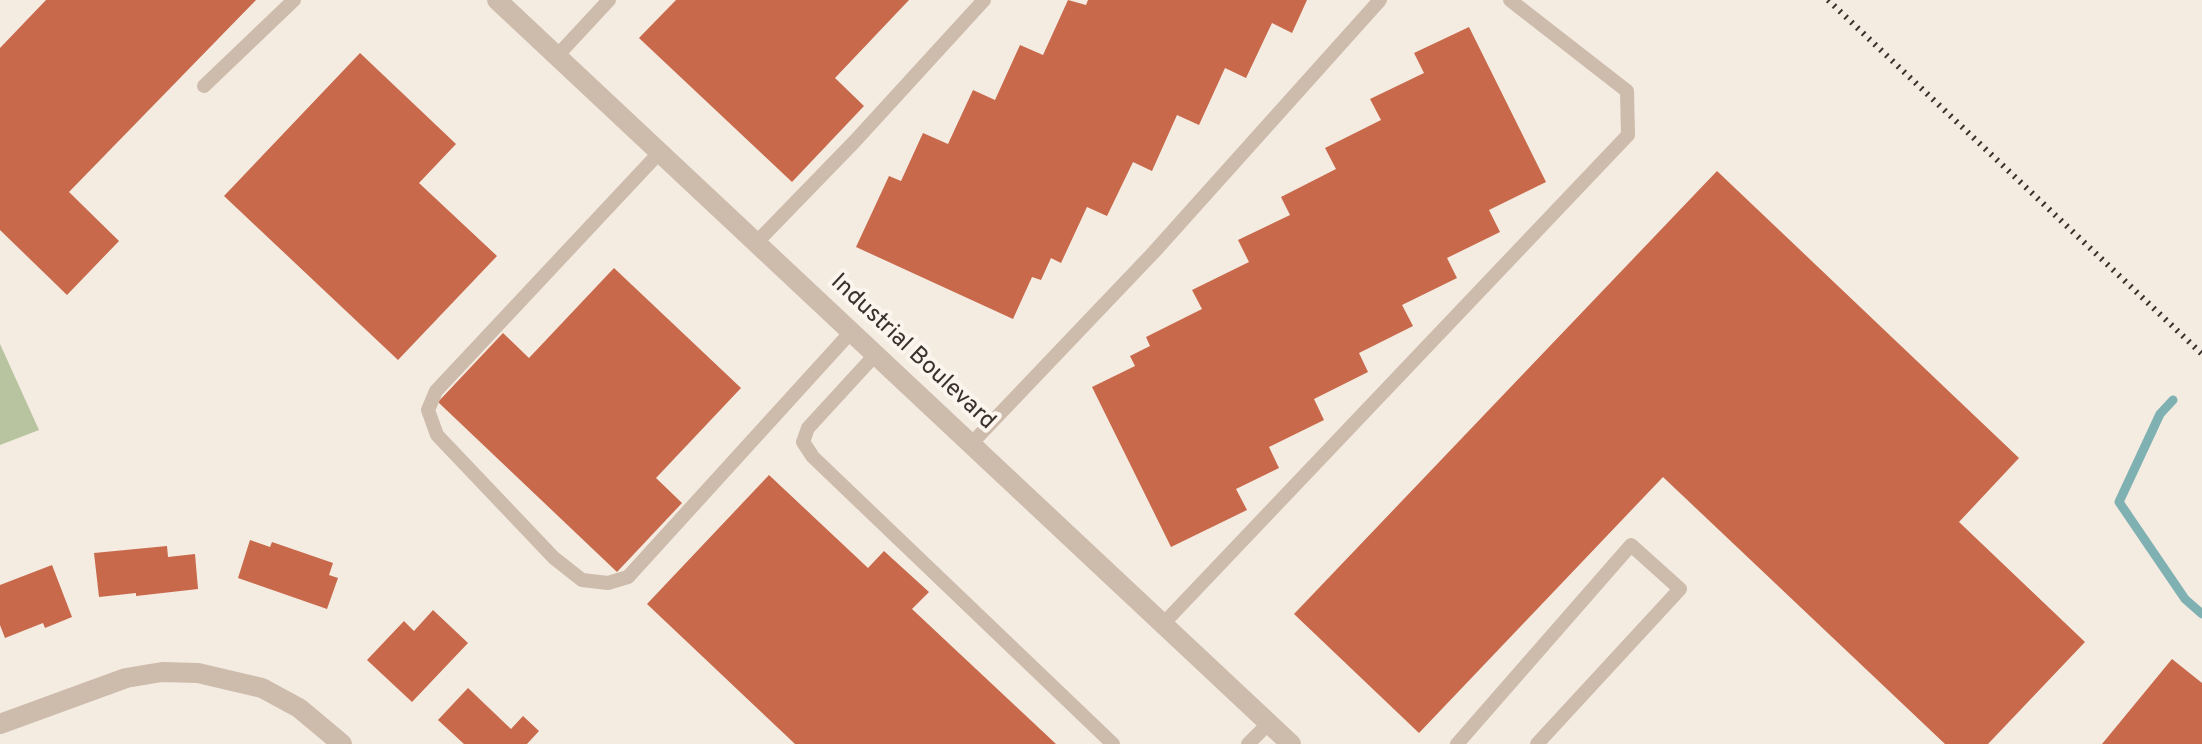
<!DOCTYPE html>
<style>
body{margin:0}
canvas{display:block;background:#f4ebe1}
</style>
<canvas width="2202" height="744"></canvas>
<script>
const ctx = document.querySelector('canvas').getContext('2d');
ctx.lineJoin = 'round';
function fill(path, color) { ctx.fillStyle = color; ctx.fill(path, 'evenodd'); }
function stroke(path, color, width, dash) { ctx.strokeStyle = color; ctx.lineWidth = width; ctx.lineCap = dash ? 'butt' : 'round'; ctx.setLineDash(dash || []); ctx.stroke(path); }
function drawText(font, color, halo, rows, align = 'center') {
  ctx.font = font + ' Overpass,sans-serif'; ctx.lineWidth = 8; ctx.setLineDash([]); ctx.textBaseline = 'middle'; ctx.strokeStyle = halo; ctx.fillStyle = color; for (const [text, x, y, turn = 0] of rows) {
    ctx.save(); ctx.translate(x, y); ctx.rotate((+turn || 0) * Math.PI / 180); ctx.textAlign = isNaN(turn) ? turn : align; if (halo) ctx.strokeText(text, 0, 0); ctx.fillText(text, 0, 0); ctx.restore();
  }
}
fill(new Path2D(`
 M0,344L39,430L0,445Z`), '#b8c4a0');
stroke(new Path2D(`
 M2173,400L2160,414L2119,502L2185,599L2202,614`), '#7fb0b2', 9);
fill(new Path2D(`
 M46,0H256L69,192L119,241L67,295L0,230V48Z
 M676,0H909L835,78L864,106L792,182L639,38Z
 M1068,0L1086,5L1088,0H1307L1292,33L1272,23L1246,78L1225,68L1199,125L1177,115L1152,171L1133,162L1107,216L1087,207L1061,263L1051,258L1041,280L1032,277L1013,319L856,247L889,176L901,181L923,133L948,144L973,90L995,100L1020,45L1043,55Z
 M1469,27L1546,182L1489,210L1500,232L1447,258L1457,278L1402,305L1413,326L1359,353L1368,372L1314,399L1324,420L1269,447L1279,468L1236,489L1247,510L1171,547L1092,387L1135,366L1130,356L1150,346L1146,337L1202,309L1192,290L1249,262L1238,240L1290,215L1281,197L1336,169L1325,148L1381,120L1370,99L1424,73L1414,53Z
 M360,53L456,144L419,183L497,256L398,360L224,196Z
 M1717,171L2019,458L1959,522L2085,642L1988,744H1945L1663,477L1419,733L1294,614Z
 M614,268L741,388L656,478L682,503L617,572L438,402L503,333L529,358Z
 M769,475L868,568L884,551L929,592L912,609L1056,744H795L647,604Z
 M250,540L270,547L272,542L333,563L329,575L338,578L327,609L238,578Z
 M167,546L168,557L195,554L198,589L136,596V593L99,597L94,553Z
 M52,565L72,617L45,628L43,623L5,638L0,625V585Z
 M433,610L468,643L412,702L367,660L404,621L414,631Z
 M2172,659L2202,683V744H2102Z
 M468,688L511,729L523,716L539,731L527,744H464L438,720Z`), '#c8694b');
stroke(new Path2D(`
 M557,56L609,0
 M204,86L294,0
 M659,153L436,391L428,410L437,435L554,558L582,580L608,583L628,577L851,332
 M756,243L855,141L984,0
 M875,355L808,428L803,442L813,457L1113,744
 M971,444L1154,252L1380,0
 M1163,624L1628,135L1627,91L1510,0
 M1248,744L1269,723
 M1457,744L1631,545L1680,589L1537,744`), '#cdbbac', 14);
stroke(new Path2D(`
 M497,0L1291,744
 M0,724L126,678L162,672L198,673L262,688L299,708L342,744`), '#cdbbac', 20);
stroke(new Path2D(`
 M1828,0L2202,354`), '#3b302b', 6, [2, 6]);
drawText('24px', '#3b302b', '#fbf5ee', [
 ["Industrial Boulevard",912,353,43]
]);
</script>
